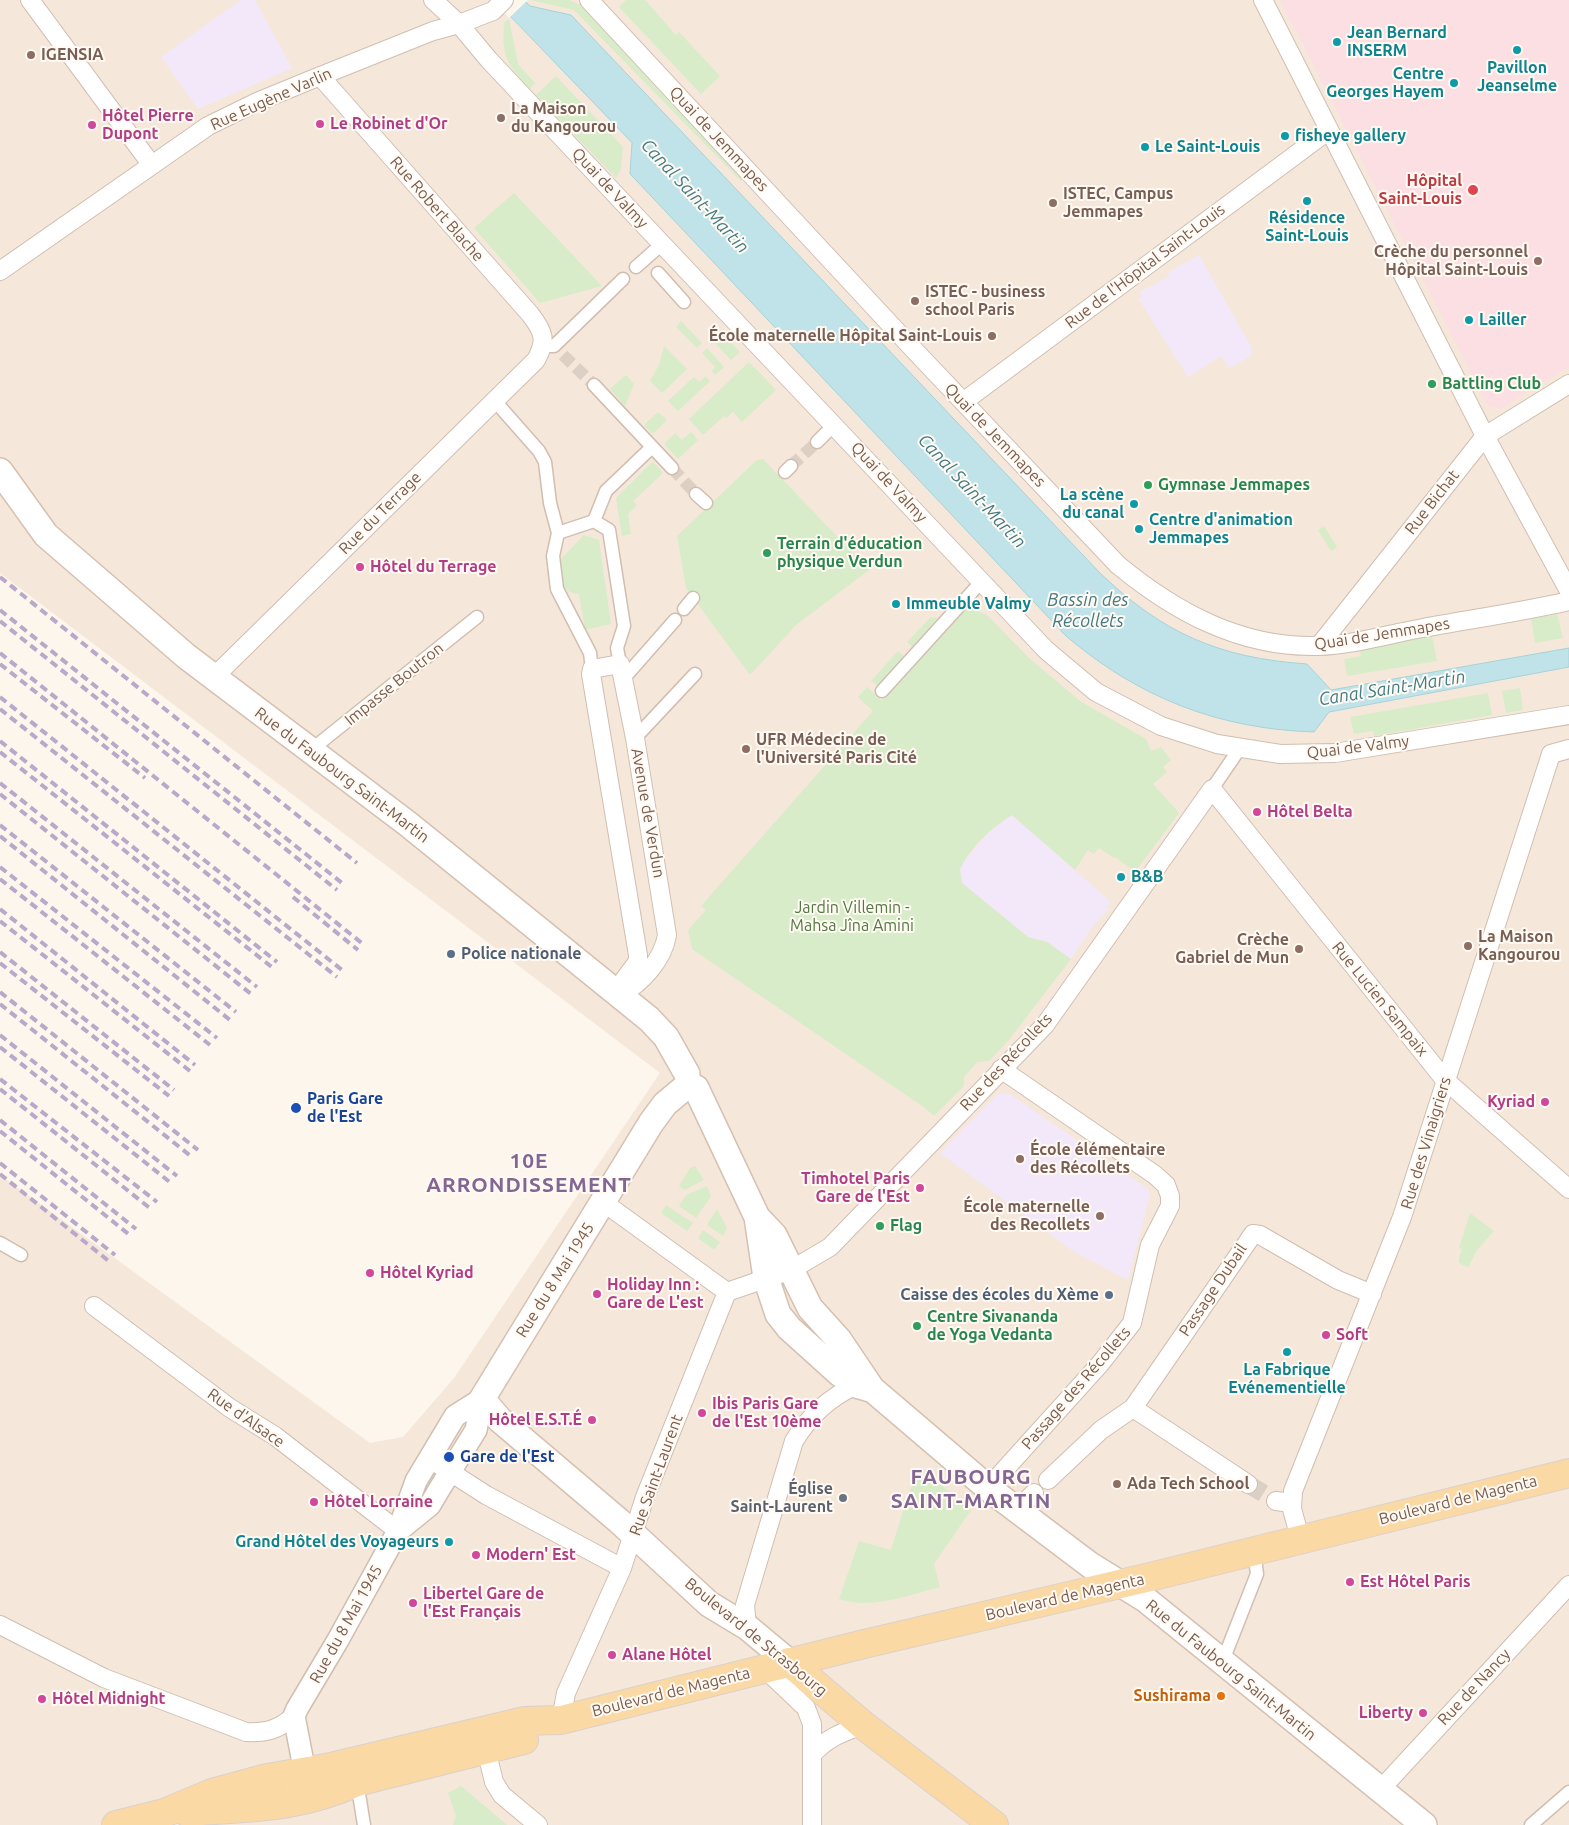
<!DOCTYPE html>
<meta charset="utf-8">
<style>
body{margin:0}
canvas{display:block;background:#fdf6ec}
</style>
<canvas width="1569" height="1825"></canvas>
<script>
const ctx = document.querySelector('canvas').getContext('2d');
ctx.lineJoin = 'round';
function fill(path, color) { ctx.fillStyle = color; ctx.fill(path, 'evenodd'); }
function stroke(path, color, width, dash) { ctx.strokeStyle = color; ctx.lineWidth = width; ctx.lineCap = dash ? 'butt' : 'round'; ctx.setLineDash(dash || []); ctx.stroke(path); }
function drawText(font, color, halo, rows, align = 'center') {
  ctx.font = font + ' Ubuntu,sans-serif'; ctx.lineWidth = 4; ctx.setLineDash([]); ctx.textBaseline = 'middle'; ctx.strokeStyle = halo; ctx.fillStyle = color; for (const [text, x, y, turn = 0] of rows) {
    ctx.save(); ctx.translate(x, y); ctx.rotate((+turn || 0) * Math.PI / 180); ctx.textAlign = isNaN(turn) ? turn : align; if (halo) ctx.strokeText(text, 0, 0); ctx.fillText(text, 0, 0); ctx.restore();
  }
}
fill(new Path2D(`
 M0,0H1569V1825H0V1175L370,1443L403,1437L454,1378L660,1073L0,573Z`), '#f5e8da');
fill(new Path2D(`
 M241,0H255L292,68L198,109L161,57Z
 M1199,255L1253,350L1250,352L1252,355L1230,368L1221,356L1188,377L1138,298L1141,297L1140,292L1170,276L1168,272Z
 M1012,815L1111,902L1107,907L1109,909L1093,926L1071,959L1047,942L1028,937L962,883L960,869L966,858L990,831Z
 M1008,1093L1148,1189L1150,1194L1128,1280L1073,1251L940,1153L998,1094Z`), '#f3e8fa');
fill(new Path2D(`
 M1280,0H1569V367L1500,409L1488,406Z`), '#fbdfe3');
fill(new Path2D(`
 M530,0H569L580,5L744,179L741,181L574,10Z
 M626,0H645L676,35L679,32L720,76L701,94L619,7Z
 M509,19L518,64L535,83L530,89C508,65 501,57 504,23Z
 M556,76L623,147L621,169L616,178L536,95Z
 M514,193L602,286L540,303L474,228Z
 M681,321L702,343L697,348L676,327Z
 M723,334L740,352L731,360L714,342Z
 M664,346L687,369L662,393L650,381L659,365Z
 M707,348L724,367L715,375L712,371L715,367L702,353Z
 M749,362L776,390L742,422L733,412L726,418L724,416L703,435L689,419Z
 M626,375L634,384L625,406L610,389Z
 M706,376L710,381L678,411L668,401L694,377L699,382Z
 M658,412L667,420L653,434L644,425Z
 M691,432L698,440L678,459L664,444L675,433L682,440Z
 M763,459L869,570L796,625L750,675L686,588L677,536L757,460Z
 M653,461L663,473L633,501L637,505L628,514L631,534L622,536L616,498Z
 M1324,526L1337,547L1331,551L1318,530Z
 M584,535L599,540L611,624L585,630L579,594C560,593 561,577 558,562Z
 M966,606L987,615L1029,658L1080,701L1146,739L1151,751L1161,747L1171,760L1163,767L1167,772L1153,784L1179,813L1135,872L1115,857L1114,858L1099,848L1094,854L1088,850L1075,870L1012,815C990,829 972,845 960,869L962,883L1028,937L1047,942L1071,959L1008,1041L989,1061L977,1062L964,1077V1086L934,1116L925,1108L692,949L688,930L706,910L701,906L873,711L858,697L867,687L882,701Z
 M1557,614L1563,638L1535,643L1531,619Z
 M931,617L938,618L912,647L907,642Z
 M1432,636L1437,661L1347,676L1344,659L1361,656L1360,649Z
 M898,651L904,656L878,686L871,681Z
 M1520,688L1523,710L1506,713L1502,691Z
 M1488,693L1492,715L1374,736L1373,731L1354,734L1350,717Z
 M695,1166L704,1180L685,1190L679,1186L690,1168Z
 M707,1186L711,1196L696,1218L679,1206L686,1195Z
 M666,1205L693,1223L687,1231L661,1213Z
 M717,1209L727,1228L723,1236L707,1225Z
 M1470,1213L1494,1231L1477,1250L1468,1268L1458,1262L1462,1249L1459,1248Z
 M703,1230L720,1242L714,1250L698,1238Z
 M922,1469L971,1510L934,1564L940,1587C908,1595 872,1610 839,1599L859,1541L891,1550L909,1492Z
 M461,1786L507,1825H453L456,1816L448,1793Z`), '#d8ecc9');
const water = new Path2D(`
 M495,0H524L530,6L571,15L1099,572C1162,633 1219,658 1307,664L1331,690L1569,648V667L1329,712L1314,732C1219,729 1139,698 1066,636L635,179L630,174L632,143Z`);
fill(water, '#bfe3e8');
stroke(water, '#a5d3da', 1);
fill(new Path2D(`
 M493,0H528L509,18Z`), '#fdf6ec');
stroke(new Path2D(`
 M563,355L594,385
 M791,466L817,442
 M672,468L696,494`), '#dcd0c4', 12, [12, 6]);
stroke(new Path2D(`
 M1248,1484L1276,1501`), '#dcd0c4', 18, [18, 9]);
const pedestrian = new Path2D(`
 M636,267L662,244
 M658,273L684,302
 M544,346H554L623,279
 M594,385L672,468
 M494,400L539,451L545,462L550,503L558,533L553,556L557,589L590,653L592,669
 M817,442L834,425
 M785,472L791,466
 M696,494L706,503
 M594,521L606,491L652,447
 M558,533L594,521L609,530L624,626L617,648L620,664
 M684,609L693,598
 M624,678L675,620
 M882,691L982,581
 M635,738L695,674
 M311,750L477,617
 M1212,789L1240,748
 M0,1243L21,1255
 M1222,1663L1257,1574L1254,1550
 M357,1782L364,1825
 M1531,1825L1569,1792`);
const minor = new Path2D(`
 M30,0L151,164
 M433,0L459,24L489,60L662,244L1046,650L1096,692L1161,726L1217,744L1280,754L1335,753L1569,715
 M589,0L916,352L1118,565C1175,612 1241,648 1318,646C1353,645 1389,634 1423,628C1472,619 1521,612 1569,601
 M1263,0L1485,436L1569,591
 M0,271L208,126L257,102L308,81L433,31L459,24L493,11L504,0
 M963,402L1329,130
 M1319,646L1485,436L1569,384
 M620,664L635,738L667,935C663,960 641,984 619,995L624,980L638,961V955L591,674L592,669Z
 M213,678L536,360C547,340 544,332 530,314L320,76
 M603,1202L727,1292
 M94,1306L230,1408L275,1436L398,1531
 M430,1459L486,1495L622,1568
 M1048,1480L1101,1430L1133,1408
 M1248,1484L1133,1408L1253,1234L1260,1235L1338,1280L1372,1294
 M988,1488L1100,1364L1132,1323L1150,1245L1170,1206V1196L1166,1185L1155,1175L1001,1069
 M1276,1501L1291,1503
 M1017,1510L1034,1493
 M1300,1538L1292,1509L1293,1491L1402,1217L1551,754L1569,749
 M0,1625L104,1678L246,1732C266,1733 278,1730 294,1716
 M747,1627L745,1605L794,1441C810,1415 829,1398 856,1385
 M764,1668L806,1708L812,1724V1825
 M561,1720L566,1693L622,1568L645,1497L727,1292L791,1270L830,1247L1020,1051L1045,1025L1212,789L1445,1080L1569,1189
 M484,1741L494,1782L502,1795L538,1825
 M812,1755C826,1738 843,1732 863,1725
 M1380,1790L1569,1585`);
const tertiary = new Path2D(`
 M398,1531L430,1505L440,1488L476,1430L482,1399
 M295,1783L305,1773L294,1716L297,1709L338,1640L398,1531L416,1481L455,1416L482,1399`);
const secondary = new Path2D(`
 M0,471L46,535L186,656L408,824L649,1019L666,1037L687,1074
 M696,1088L757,1217L766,1278L778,1314L789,1328L840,1374L856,1385L870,1389
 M683,1089L665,1104L651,1123L482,1399L500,1420L619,1521L709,1604L747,1627L789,1662
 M757,1217L774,1235L810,1308L839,1340L872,1389L988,1488L1090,1565L1145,1599L1424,1825`);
const primary = new Path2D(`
 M789,1662L863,1725L994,1825
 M187,1812C251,1807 297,1809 357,1782L524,1740
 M116,1825L164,1813L212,1793L267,1778L326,1768L524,1721L561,1720L860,1645L1154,1576L1569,1473`);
stroke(pedestrian, '#d1beb0', 15);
stroke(minor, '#d1beb0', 20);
stroke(tertiary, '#d1beb0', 24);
stroke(secondary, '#d6c0b0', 28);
stroke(primary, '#dad1cd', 30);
stroke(pedestrian, '#fff', 12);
stroke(minor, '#fff', 18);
stroke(tertiary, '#fff', 21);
stroke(secondary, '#fff', 25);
stroke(primary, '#fbd9a5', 28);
stroke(new Path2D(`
 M0,577L357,863
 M0,610L342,883
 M0,621L337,890
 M0,653L363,944
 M0,664L145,778
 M0,697L342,970
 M0,709L337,977
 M0,741L277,962
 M0,752L273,968
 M0,783L257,987
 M0,794L251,994
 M0,825L236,1012
 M0,836L230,1020
 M0,867L217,1038
 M0,879L210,1045
 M293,897L358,950
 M0,909L195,1065
 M0,921L190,1071
 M0,952L174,1090
 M0,963L169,1096
 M0,992L198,1150
 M0,1004L192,1157
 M0,1035L177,1176
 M0,1047L171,1183
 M0,1079L157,1202
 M0,1089L151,1209
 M0,1120L136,1229
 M0,1131L131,1236
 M0,1163L115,1255
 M0,1174L110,1262`), '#b9a8c9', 4, [8, 5]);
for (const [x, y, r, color] of [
 [1337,42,5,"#0f9aa8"],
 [1517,50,5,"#0f9aa8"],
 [31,55,5,"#8d6e63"],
 [1454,83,5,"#0f9aa8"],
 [501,118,5,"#8d6e63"],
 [320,124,5,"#d1479c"],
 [92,125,5,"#d1479c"],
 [1285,136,5,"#0f9aa8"],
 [1145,147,5,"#0f9aa8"],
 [1473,190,6,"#e0444e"],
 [1307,201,5,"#0f9aa8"],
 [1053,203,5,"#8d6e63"],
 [1538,261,5,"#8d6e63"],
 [915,301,5,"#8d6e63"],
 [1469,320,5,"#0f9aa8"],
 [992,336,5,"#8d6e63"],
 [1432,384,5,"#2e9e5b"],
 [1148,485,5,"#2e9e5b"],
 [1134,504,5,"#0f9aa8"],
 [1139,529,5,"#0f9aa8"],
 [767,553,5,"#2e9e5b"],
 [360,567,5,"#d1479c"],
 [896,604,5,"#0f9aa8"],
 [746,749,5,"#8d6e63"],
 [1257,812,5,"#d1479c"],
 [1121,877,5,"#0f9aa8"],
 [1468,946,5,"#8d6e63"],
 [1299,949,5,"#8d6e63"],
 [451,954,5,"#5c6f8a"],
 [1545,1102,5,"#d1479c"],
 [296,1108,6,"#1a4fb4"],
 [1020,1159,5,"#8d6e63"],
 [920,1188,5,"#d1479c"],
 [1100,1216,5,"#8d6e63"],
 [880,1226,5,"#2e9e5b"],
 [370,1273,5,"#d1479c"],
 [597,1294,5,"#d1479c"],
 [1109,1295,5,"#5c6f8a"],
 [917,1326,5,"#2e9e5b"],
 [1326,1335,5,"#d1479c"],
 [1287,1352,5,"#0f9aa8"],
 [702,1413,5,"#d1479c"],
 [592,1420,5,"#d1479c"],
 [449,1457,6,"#1a4fb4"],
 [1117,1484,5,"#8d6e63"],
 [843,1498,5,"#6b7280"],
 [314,1502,5,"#d1479c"],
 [449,1542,5,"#0f9aa8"],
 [476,1555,5,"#d1479c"],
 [1350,1582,5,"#d1479c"],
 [413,1603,5,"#d1479c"],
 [612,1655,5,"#d1479c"],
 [1221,1696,5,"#e8710a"],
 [42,1699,5,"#d1479c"],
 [1423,1713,5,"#d1479c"]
]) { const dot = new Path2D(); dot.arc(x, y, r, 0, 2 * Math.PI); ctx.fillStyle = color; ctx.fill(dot); stroke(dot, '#fffaf3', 2); }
drawText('bold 16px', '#0d838f', '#fffaf3', [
 ["Jean Bernard",1347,33],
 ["INSERM",1347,51],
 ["Pavillon",1517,68,"center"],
 ["Jeanselme",1517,86,"center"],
 ["Centre",1444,74,"right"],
 ["Georges Hayem",1444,92,"right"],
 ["fisheye gallery",1295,136],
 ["Le Saint-Louis",1155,147],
 ["Résidence",1307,218,"center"],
 ["Saint-Louis",1307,236,"center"],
 ["Lailler",1479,320],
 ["La scène",1124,495,"right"],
 ["du canal",1124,513,"right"],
 ["Centre d'animation",1149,520],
 ["Jemmapes",1149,538],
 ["Immeuble Valmy",906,604],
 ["B&B",1131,877],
 ["La Fabrique",1287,1370,"center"],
 ["Evénementielle",1287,1388,"center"],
 ["Grand Hôtel des Voyageurs",439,1542,"right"]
], 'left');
drawText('bold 16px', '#785e54', '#fffaf3', [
 ["IGENSIA",41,55],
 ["La Maison",511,109],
 ["du Kangourou",511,127],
 ["ISTEC, Campus",1063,194],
 ["Jemmapes",1063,212],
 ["Crèche du personnel",1528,252,"right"],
 ["Hôpital Saint-Louis",1528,270,"right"],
 ["ISTEC - business",925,292],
 ["school Paris",925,310],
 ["École maternelle Hôpital Saint-Louis",982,336,"right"],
 ["UFR Médecine de",756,740],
 ["l'Université Paris Cité",756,758],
 ["La Maison",1478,937],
 ["Kangourou",1478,955],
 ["Crèche",1289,940,"right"],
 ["Gabriel de Mun",1289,958,"right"],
 ["École élémentaire",1030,1150],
 ["des Récollets",1030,1168],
 ["École maternelle",1090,1207,"right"],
 ["des Recollets",1090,1225,"right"],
 ["Ada Tech School",1127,1484]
], 'left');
drawText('16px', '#7a5c4d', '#fffaf3', [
 ["Rue Eugène Varlin",271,99,-24],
 ["Quai de Jemmapes",719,139,47],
 ["Quai de Valmy",610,188,47],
 ["Rue Robert Blache",437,209,49],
 ["Rue de l'Hôpital Saint-Louis",1145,266,-37],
 ["Quai de Jemmapes",995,435,46],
 ["Quai de Valmy",889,482,47],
 ["Rue Bichat",1432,502,-52],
 ["Rue du Terrage",380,513,-45],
 ["Quai de Jemmapes",1382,634,-9],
 ["Impasse Boutron",394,684,-39],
 ["Quai de Valmy",1358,747,-7],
 ["Rue du Faubourg Saint-Martin",342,775,37],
 ["Avenue de Verdun",648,813,80],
 ["Rue Lucien Sampaix",1380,999,51],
 ["Rue des Récollets",1006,1062,-47],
 ["Rue des Vinaigriers",1426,1143,-73],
 ["Rue du 8 Mai 1945",555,1280,-58],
 ["Passage Dubail",1213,1290,-56],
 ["Passage des Récollets",1076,1388,-49],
 ["Rue d'Alsace",246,1418,35],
 ["Rue Saint-Laurent",656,1475,-70],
 ["Boulevard de Magenta",1458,1500,-14],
 ["Boulevard de Magenta",1065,1597,-13],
 ["Rue du 8 Mai 1945",346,1624,-61],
 ["Boulevard de Strasbourg",756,1637,39],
 ["Rue du Faubourg Saint-Martin",1231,1670,39],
 ["Rue de Nancy",1474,1687,-47],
 ["Boulevard de Magenta",671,1692,-14]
]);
drawText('bold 16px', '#b23c85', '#fffaf3', [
 ["Hôtel Pierre",102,116],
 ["Dupont",102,134],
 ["Le Robinet d'Or",330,124],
 ["Hôtel du Terrage",370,567],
 ["Hôtel Belta",1267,812],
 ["Kyriad",1535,1102,"right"],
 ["Timhotel Paris",910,1179,"right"],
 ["Gare de l'Est",910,1197,"right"],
 ["Hôtel Kyriad",380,1273],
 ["Holiday Inn :",607,1285],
 ["Gare de L'est",607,1303],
 ["Soft",1336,1335],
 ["Ibis Paris Gare",712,1404],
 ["de l'Est 10ème",712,1422],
 ["Hôtel E.S.T.É",582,1420,"right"],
 ["Hôtel Lorraine",324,1502],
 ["Modern' Est",486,1555],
 ["Est Hôtel Paris",1360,1582],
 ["Libertel Gare de",423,1594],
 ["l'Est Français",423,1612],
 ["Alane Hôtel",622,1655],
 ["Hôtel Midnight",52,1699],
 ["Liberty",1413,1713,"right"]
], 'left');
drawText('bold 16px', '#be3a42', '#fffaf3', [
 ["Hôpital",1462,181],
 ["Saint-Louis",1462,199]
], 'right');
drawText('bold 16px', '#27864d', '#fffaf3', [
 ["Battling Club",1442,384],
 ["Gymnase Jemmapes",1158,485],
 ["Terrain d'éducation",777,544],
 ["physique Verdun",777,562],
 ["Flag",890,1226],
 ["Centre Sivananda",927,1317],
 ["de Yoga Vedanta",927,1335]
], 'left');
drawText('16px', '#537a41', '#fffaf3', [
 ["Jardin Villemin -",852,908],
 ["Mahsa Jîna Amini",852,926]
]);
drawText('bold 16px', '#4e5e75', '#fffaf3', [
 ["Police nationale",461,954],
 ["Caisse des écoles du Xème",1099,1295,"right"]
], 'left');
drawText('bold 16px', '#164399', '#fffaf3', [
 ["Paris Gare",307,1099],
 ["de l'Est",307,1117],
 ["Gare de l'Est",460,1457]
], 'left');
drawText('bold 16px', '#5b616d', '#fffaf3', [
 ["Église",833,1489],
 ["Saint-Laurent",833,1507]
], 'right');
drawText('bold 16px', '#c56008', '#fffaf3', [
 ["Sushirama",1211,1696]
], 'right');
drawText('italic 18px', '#437c86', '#fffaf3', [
 ["Canal Saint-Martin",695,196,47],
 ["Canal Saint-Martin",972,491,47],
 ["Bassin des",1088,600],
 ["Récollets",1088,621],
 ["Canal Saint-Martin",1392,688,-9]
]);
ctx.letterSpacing = '1px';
drawText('bold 21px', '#846695', '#fffaf3', [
 ["10E",529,1161],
 ["ARRONDISSEMENT",529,1185],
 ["FAUBOURG",971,1477],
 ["SAINT-MARTIN",971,1501]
]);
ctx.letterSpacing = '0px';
</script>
